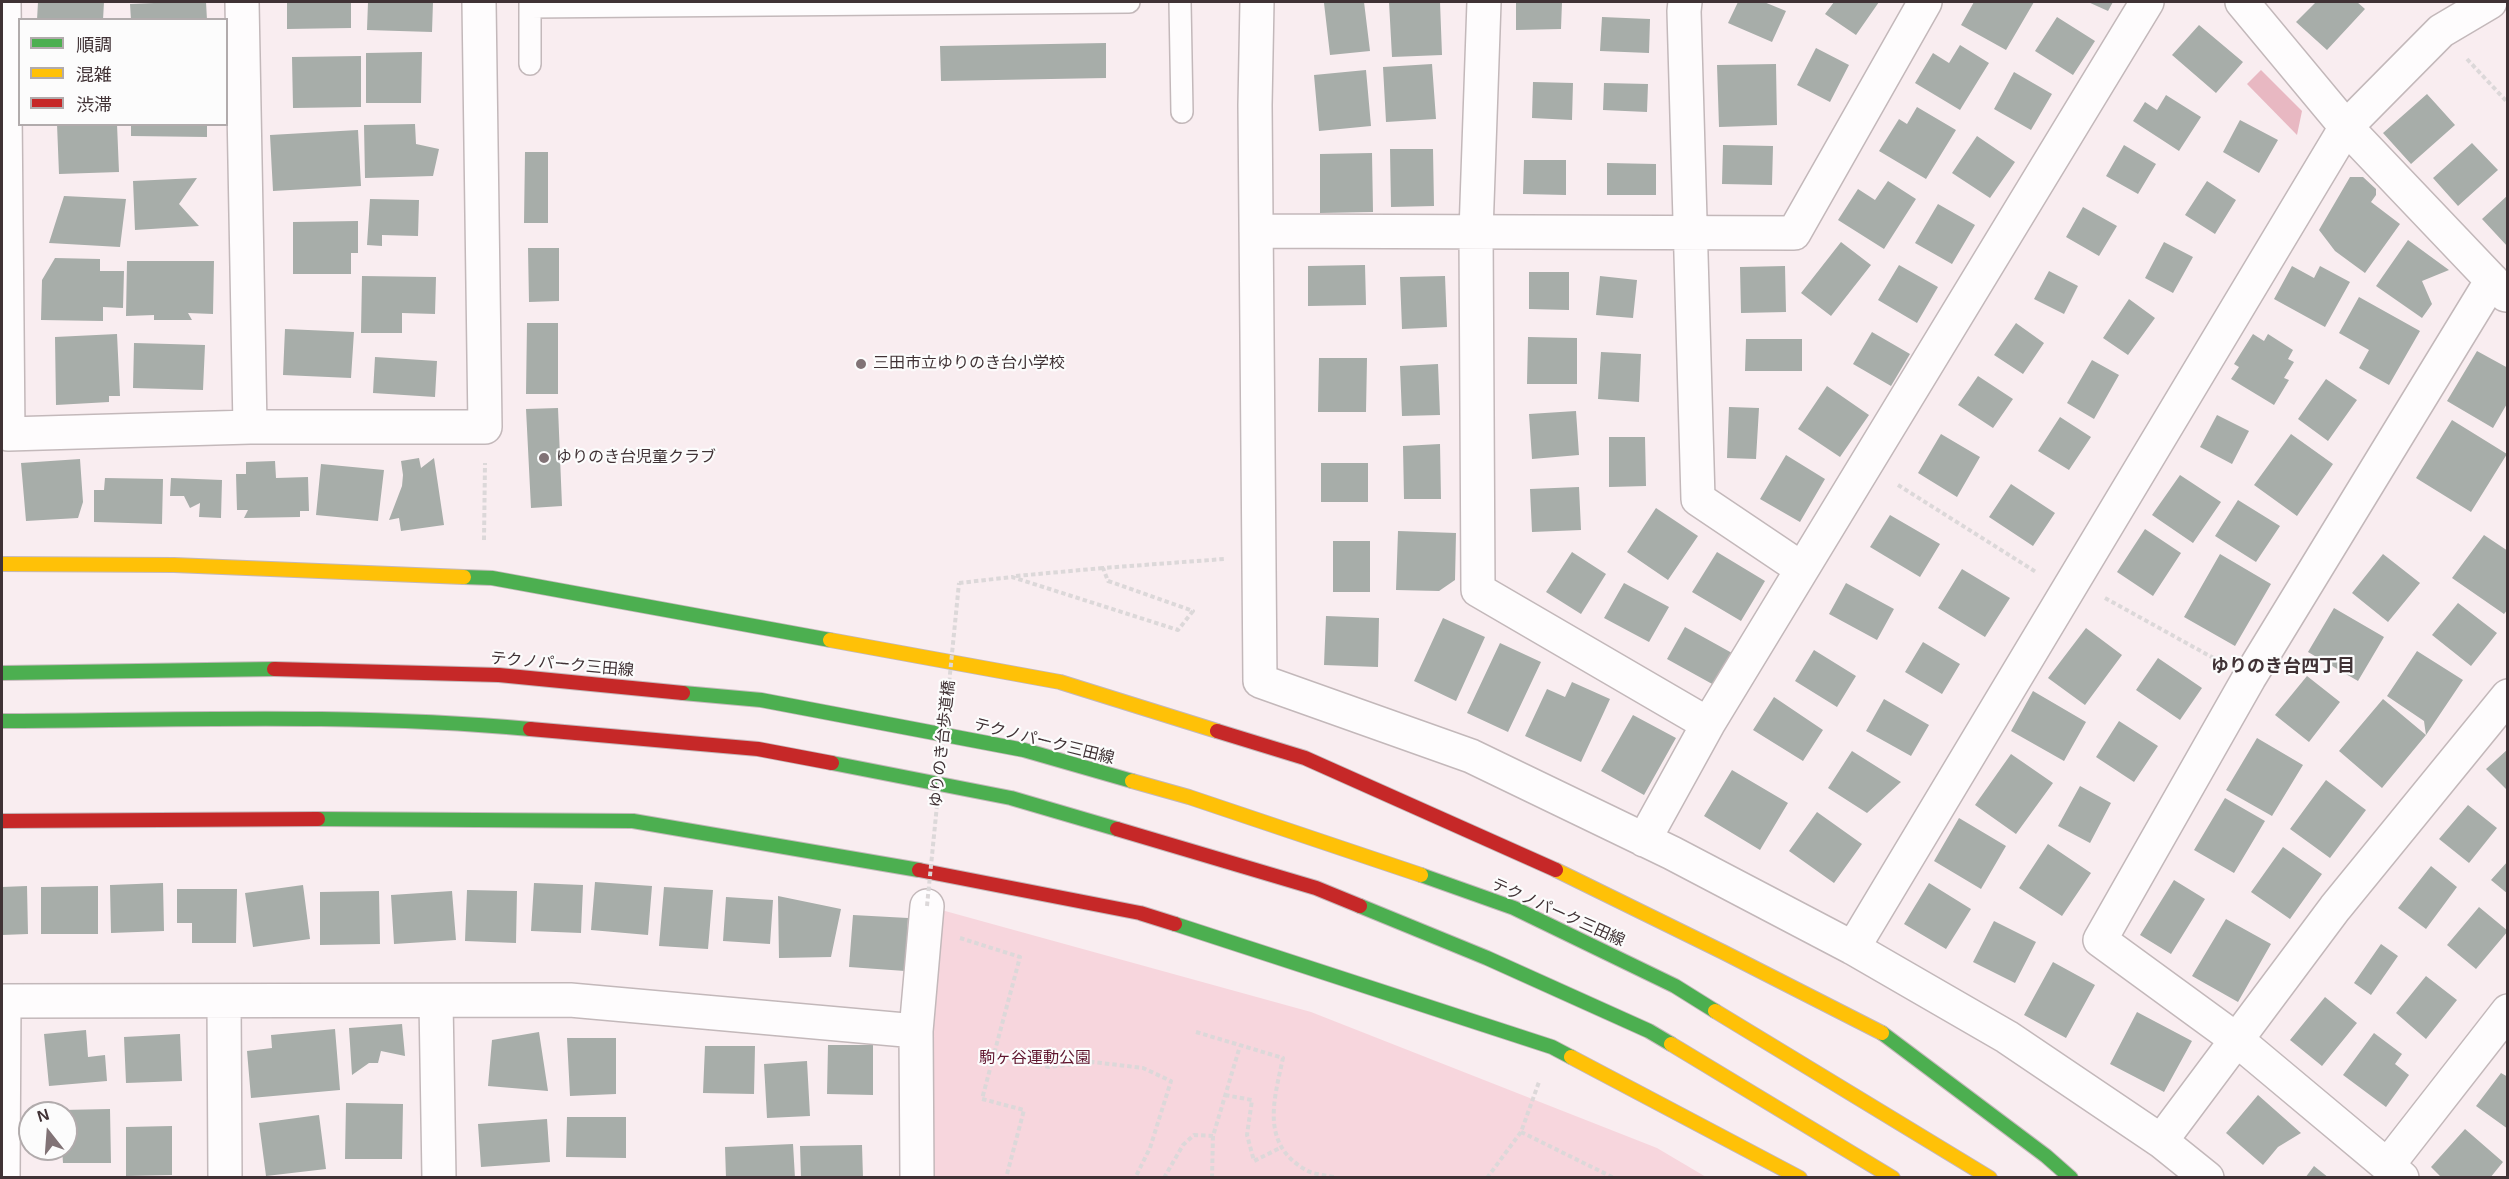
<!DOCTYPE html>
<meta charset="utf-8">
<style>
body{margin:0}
#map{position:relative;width:2509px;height:1179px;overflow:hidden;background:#f9edf0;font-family:Arial,"Noto Sans JP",sans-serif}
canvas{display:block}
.frame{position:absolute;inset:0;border:3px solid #403235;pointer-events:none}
.legend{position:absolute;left:18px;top:18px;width:210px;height:108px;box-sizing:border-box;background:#fcfcfc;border:2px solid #b1abac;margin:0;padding:8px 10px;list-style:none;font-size:18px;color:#403235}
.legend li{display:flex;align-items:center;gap:12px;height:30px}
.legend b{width:30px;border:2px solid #b1abac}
.north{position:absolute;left:18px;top:1101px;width:60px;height:60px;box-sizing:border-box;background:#fcfcfc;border:2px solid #b1abac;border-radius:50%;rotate:343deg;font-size:16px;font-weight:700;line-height:24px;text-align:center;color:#403235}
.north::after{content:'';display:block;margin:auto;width:21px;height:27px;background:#817376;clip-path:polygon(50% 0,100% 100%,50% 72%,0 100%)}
</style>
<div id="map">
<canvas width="2509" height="1179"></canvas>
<div class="frame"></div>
<ul class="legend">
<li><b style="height:8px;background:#4caf50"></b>順調</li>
<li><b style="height:8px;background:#ffc107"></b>混雑</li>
<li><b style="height:8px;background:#c62828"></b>渋滞</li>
</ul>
<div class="north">N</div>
</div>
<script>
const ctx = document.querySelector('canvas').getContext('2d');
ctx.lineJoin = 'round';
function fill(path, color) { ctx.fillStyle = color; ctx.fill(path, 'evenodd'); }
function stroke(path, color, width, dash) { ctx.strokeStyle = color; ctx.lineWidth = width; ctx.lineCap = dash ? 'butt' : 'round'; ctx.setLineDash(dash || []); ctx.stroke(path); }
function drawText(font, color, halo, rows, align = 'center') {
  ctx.font = font + ' Arial,"Noto Sans JP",sans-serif'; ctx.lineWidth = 4.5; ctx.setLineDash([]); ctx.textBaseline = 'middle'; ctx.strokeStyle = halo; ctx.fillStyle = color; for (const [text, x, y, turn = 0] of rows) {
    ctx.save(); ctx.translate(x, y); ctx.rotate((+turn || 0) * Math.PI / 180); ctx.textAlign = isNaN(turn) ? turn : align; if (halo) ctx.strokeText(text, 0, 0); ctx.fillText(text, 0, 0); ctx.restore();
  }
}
fill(new Path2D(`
 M927,906L1311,1012L1657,1148L1706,1177L917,1178Z`), '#f7d6dd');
fill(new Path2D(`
 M2261,70L2302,111L2297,135L2247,84Z`), '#e8b8c2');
fill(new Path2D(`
 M38,2H104L103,20H37Z
 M178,2H206L207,20H131L130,4Z
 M287,2H351V28L287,29Z
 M368,2H433L432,32L367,30Z
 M1335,2H1364L1370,51L1330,55L1324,3Z
 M1389,2H1440L1442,55L1392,57Z
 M1516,2H1562L1561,29L1516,30Z
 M1738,2H1764L1786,11L1772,42L1728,23Z
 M1834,2H1879L1856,35L1825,14Z
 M1974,2H2034L2006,50L1961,25Z
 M2088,2H2113L2108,11Z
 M2316,2H2357L2365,9L2327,50L2296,22Z
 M1602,17L1650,19L1649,53L1600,51Z
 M2057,17L2095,41L2073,75L2035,51Z
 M2199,25L2243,62L2216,93L2172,55Z
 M1106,43V78L941,81L940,46Z
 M1960,45L1989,63L1960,110L1915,83L1933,53L1949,63Z
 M1816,48L1849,65L1830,102L1797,85Z
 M422,52L421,103H366V53Z
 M361,56V107L293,108L292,57Z
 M1432,64L1436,119L1386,122L1383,67Z
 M1776,64L1777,125L1719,127L1717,65Z
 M1366,70L1371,126L1319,131L1314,75Z
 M2014,72L2052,94L2031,130L1994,109Z
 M1533,82L1573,83L1572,120L1532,118Z
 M1604,83L1648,84L1647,112L1603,110Z
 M2427,94L2455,125L2411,164L2383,133Z
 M2166,95L2201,117L2179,151L2133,121L2145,102L2157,110Z
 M1917,107L1956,130L1926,179L1879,151L1899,119L1907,124Z
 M2240,120L2278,140L2259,173L2223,152Z
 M57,124H117L119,172L59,174Z
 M131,124H207V137L131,136Z
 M415,124L416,144L439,149L433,176L365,178L364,125Z
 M358,130L361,186L273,191L270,135Z
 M1977,136L2015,162L1990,198L1952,173Z
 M2472,143L2498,170L2458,206L2433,178Z
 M1723,145L1773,146L1772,185L1722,184Z
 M2124,145L2156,164L2138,194L2106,176Z
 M1390,149H1433L1434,206L1391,207Z
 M525,152H548V223H524Z
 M1372,153L1373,212L1320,213V154Z
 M1524,160H1566V195L1523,194Z
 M1607,163L1656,164V195H1607Z
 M2350,177H2363L2376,189V195L2371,202L2400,224L2365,273L2335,251L2319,230Z
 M197,178L179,204L199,226L135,230L133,181Z
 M1888,181L1916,199L1884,249L1838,220L1858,189L1875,200Z
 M2207,181L2236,200L2215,234L2185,215Z
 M2508,195V247L2482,219Z
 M64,196L126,199L120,247L49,243Z
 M370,199L419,200L418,236L382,235V246L367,245Z
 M1938,204L1975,225L1952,264L1915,243Z
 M2083,207L2117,226L2099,256L2066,237Z
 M358,221V253H351V274H293V222Z
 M2408,240L2449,270L2422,281L2432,304L2422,318L2376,286Z
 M1841,242L1871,265L1831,316L1801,293Z
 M2164,242L2193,257L2173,293L2145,278Z
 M528,248H559V301L529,302Z
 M55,258L100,259V271H124L123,308L103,307V321L41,320L42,280Z
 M127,261H214L213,314L188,313L192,320H154V315L126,316Z
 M1365,265L1366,305L1308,306V266Z
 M1899,265L1938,287L1917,323L1878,300Z
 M1785,266L1786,312L1741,313L1740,267Z
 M2292,266L2314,278L2320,266L2350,282L2325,327L2274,299Z
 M2049,271L2078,286L2064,314L2034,299Z
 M1529,272H1569V310L1529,309Z
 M362,276L436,277L435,314L402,313V333H361Z
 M1445,276L1447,327L1402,329L1400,277Z
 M1600,276L1637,280L1633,318L1596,315Z
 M2359,297L2420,331L2389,385L2359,368L2369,350L2339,333Z
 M2129,299L2155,318L2128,355L2103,338Z
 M527,323H558V394H526Z
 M2016,323L2044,343L2023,374L1994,355Z
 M285,329L354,332L351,378L283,375Z
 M1872,332L1910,354L1891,386L1853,364Z
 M117,334L120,396H109V402L56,405L55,337Z
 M2253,334L2264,341L2268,334L2293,350L2288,359L2294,362L2284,378L2289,380L2274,405L2231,379L2239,367L2234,364Z
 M1528,337L1577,338V384H1527Z
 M1746,339H1802V371H1745Z
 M134,343L205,345L203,390L133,388Z
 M2477,351L2508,368V402L2493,428L2447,401Z
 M1601,352L1641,354L1639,402L1598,399Z
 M375,357L437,361L435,397L373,393Z
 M1319,358H1367L1366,412H1318Z
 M2092,360L2119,375L2094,419L2067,403Z
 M1438,364L1440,415L1402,416L1400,366Z
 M1978,376L2013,399L1993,428L1958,405Z
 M2326,379L2357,400L2328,441L2298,419Z
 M1827,386L1869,415L1840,457L1798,429Z
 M1729,407L1759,408L1756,459L1727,458Z
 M558,408L562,506L531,508L526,409Z
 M1576,411L1579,455L1532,459L1529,414Z
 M2217,415L2249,431L2232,464L2200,447Z
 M2060,417L2091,437L2069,470L2038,451Z
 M2452,420L2507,454L2471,512L2416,478Z
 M1941,434L1980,457L1957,497L1918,473Z
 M2291,434L2333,464L2297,516L2254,485Z
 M1609,437H1645L1646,486L1609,487Z
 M1440,444L1441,499H1404L1403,446Z
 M1786,455L1825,479L1800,522L1760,499Z
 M419,458L421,468L434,458L444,525L401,531L399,518L389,520L402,486L403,475L401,461Z
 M80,459L83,502L78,518L26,521L21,463Z
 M275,461L276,478L308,477L309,511H300V517L244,518L248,510H237L236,474H246V462Z
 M1321,463H1368V502H1321Z
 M321,464L384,470L378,521L316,515Z
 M2180,475L2221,502L2193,543L2152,515Z
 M105,478L163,479L162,524L94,522V490H104Z
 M171,478L222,480L221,518L199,517L200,503L190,508L184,496H170Z
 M2011,484L2055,513L2033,546L1989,517Z
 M1579,487L1581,530L1532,532L1530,489Z
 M2238,500L2280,526L2256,562L2215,536Z
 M1656,508L1698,536L1668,580L1627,552Z
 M1890,515L1940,544L1920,577L1870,547Z
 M2145,529L2181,553L2153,596L2117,572Z
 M1398,531L1456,533L1455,580L1439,591L1396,590Z
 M2484,535L2508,551V609L2504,614L2452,578Z
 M1333,541H1370V592H1333Z
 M1572,552L1606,574L1581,614L1546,592Z
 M1717,552L1765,581L1741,621L1692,592Z
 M2220,554L2271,584L2235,646L2184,617Z
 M2383,554L2420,583L2388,622L2352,593Z
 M1962,569L2010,598L1985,637L1938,608Z
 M1624,583L1669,607L1649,642L1604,618Z
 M1846,583L1894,609L1877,640L1829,614Z
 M2458,603L2497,633L2471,666L2432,635Z
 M2334,608L2384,637L2358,681L2308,652Z
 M1326,616L1379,618L1378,667L1324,665Z
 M1443,618L1485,637L1456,701L1414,681Z
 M1685,627L1732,653L1714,685L1667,659Z
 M2086,628L2122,655L2085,705L2048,678Z
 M1923,642L1960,664L1942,694L1905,672Z
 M1500,643L1541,662L1508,732L1467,713Z
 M1814,650L1856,676L1837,707L1795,681Z
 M2417,651L2463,680L2426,735L2424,721L2387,696Z
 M2158,658L2202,688L2180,720L2136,690Z
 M2307,676L2340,702L2309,742L2275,715Z
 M1572,682L1610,699L1581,762L1525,736L1547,689L1565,697Z
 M2033,691L2086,722L2064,761L2011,731Z
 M1774,697L1823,730L1803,761L1753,730Z
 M1884,699L1929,725L1911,756L1866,731Z
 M2383,699L2426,735L2382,788L2339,751Z
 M1633,715L1676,738L1644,795L1601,771Z
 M2119,721L2158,746L2134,782L2096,757Z
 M2257,738L2303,765L2272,816L2226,790Z
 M2508,749V791L2486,769Z
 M1852,751L1901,782L1867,813L1828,788Z
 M2011,754L2053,783L2016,834L1975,805Z
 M1732,770L1788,803L1760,850L1704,816Z
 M2326,780L2366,810L2330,858L2290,829Z
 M2080,786L2111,803L2090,843L2058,826Z
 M2225,798L2265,821L2234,873L2194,850Z
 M2468,805L2497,828L2469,863L2439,839Z
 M1817,812L1862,844L1834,883L1789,851Z
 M1959,818L2006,846L1981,889L1934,861Z
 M2048,844L2091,873L2062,916L2019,888Z
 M2283,847L2322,874L2290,919L2251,892Z
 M2508,861V894L2491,880Z
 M2431,866L2457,887L2426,929L2398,908Z
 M2174,880L2205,899L2171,954L2140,935Z
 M595,882L652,886L648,935L591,930Z
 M163,883L164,931L111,933L110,885Z
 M534,883L583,885L581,933L531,931Z
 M1929,883L1971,909L1946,949L1904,924Z
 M303,885L310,939L253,947L245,893Z
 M27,886L28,934L2,935V887Z
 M98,886V934H41V887Z
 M664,887L713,890L708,949L659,946Z
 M177,889H237L236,943H192V923H177Z
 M467,890L517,891L516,943L465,941Z
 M379,891L380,944L320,945V892Z
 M452,891L456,940L394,944L391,895Z
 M778,896L841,909L831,957L779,958Z
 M726,897L773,900L770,944L723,941Z
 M2479,907L2508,931L2476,969L2447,945Z
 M853,915L908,918L905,971L849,967Z
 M2226,919L2271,944L2238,1002L2192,976Z
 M1994,921L2036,942L2015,983L1973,962Z
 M2381,944L2398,956L2371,995L2354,983Z
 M2053,962L2095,985L2066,1038L2024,1015Z
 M2426,976L2457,1000L2426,1039L2396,1013Z
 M2325,997L2357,1023L2322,1066L2290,1040Z
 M2137,1012L2192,1041L2164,1092L2110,1064Z
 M402,1024L405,1056L381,1051L378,1063H369L352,1075L349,1028Z
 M335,1029L340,1090L251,1098L247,1051L272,1048L271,1035Z
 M86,1030L88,1057L105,1055L107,1081L49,1086L44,1034Z
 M539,1032L548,1091L488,1086L492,1040Z
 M2374,1033L2402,1054L2395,1064L2409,1075L2386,1107L2343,1075Z
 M180,1034L182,1081L126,1083L124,1037Z
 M567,1038H616V1094L570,1096Z
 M828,1045H873V1095L827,1094Z
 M705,1046H755L754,1094L703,1093Z
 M807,1061L810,1116L767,1118L764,1064Z
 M2501,1073L2508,1077V1129L2476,1106Z
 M2258,1095L2301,1133L2278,1147L2263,1165L2226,1133Z
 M346,1103L403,1104L402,1159H345Z
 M110,1109L111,1163H63L62,1149H66V1113H62V1110Z
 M319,1115L326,1169L266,1176L259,1123Z
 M567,1117H626V1158L566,1157Z
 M547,1119L550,1162L481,1167L478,1124Z
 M172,1126V1175L126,1176V1127Z
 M2465,1129L2503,1162L2490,1178H2442L2431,1167Z
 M793,1144L795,1178H726L725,1147Z
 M862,1145L863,1178H801L800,1146Z
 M2314,1166L2329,1178H2305Z`), '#a7ada9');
const lane = new Path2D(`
 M530,2V7L1129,2
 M1180,2L1182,112
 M530,7V64`);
const street = new Path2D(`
 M4,2L8,434L250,427L242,2
 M1257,2L1255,105L1260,681L1471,756L1672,853L1853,948L2007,1037L2161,1141L2207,1178
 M1484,2L1476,232L1478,590L1708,724L1644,840
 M1685,2L1684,11L1698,499L1802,569
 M2242,2L2346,127L2506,295
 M1256,231L1794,233L1925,2
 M250,427H485L479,2
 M1708,724L2147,2
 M1853,948L2346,127L2441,31L2490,2
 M224,1001L225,1178
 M436,1001L439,1178
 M2161,1141L2335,908L2508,696
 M2387,1166L2508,1011
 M3,1178L4,1001L570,1000L916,1031
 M917,1178L916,1031L927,906
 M2402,1178L2237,1040L2100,940L2249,678L2492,280`);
const fast = new Path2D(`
 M464,577L492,578L830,640
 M2,673L274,669
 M683,693L761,700L1024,750L1132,781
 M2,721C176,720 357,713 530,729
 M832,763L1011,798L1117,829
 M318,819L633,821L919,870
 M1421,875L1514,908L1675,986L1715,1011
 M1360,906L1487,958L1649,1031L1671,1044
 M1175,924L1552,1047L1571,1057
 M1882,1033L2046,1156L2071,1178`);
const slow = new Path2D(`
 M2,564L174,565L464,577
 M830,640L1060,682L1217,731
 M1132,781L1189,797L1421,875
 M1556,870L1723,952L1882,1033
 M1715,1011L1990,1178
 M1671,1044L1893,1178
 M1571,1057L1800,1178`);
const jam = new Path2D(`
 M274,669L499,675L683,693
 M530,729L758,749L832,763
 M1217,731L1305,758L1556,870
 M2,821L318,819
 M1117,829L1316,888L1360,906
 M919,870L1140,913L1175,924`);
stroke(lane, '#c3b8ba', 24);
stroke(street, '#c3b8ba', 36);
stroke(fast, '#c3b8ba', 16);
stroke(slow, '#c3b8ba', 16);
stroke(jam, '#c3b8ba', 16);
stroke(new Path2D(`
 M2467,59L2508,103
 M1898,485L2036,572
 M484,540L485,463
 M1016,576L1103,568
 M959,583L1012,577L1178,630L1193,611L1108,581L1103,568L1224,559
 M2105,598L2217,660
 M960,938L1020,957L982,1099L1024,1110L1006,1178
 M1196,1032L1283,1058C1274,1100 1260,1144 1306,1170C1314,1175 1328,1175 1337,1178
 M994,1055L1049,1067L1093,1062L1143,1068L1171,1081L1150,1148L1135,1178
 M1225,1095L1252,1100L1247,1135L1254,1161L1280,1148
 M1521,1132L1614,1178
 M1164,1178L1183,1145L1194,1135L1213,1136
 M1212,1178L1213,1136L1240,1046
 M1487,1178L1521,1132L1539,1082`), '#dcd8d9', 4, [4.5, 3]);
stroke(lane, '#fefcfd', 21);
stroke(street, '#fefcfd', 33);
stroke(fast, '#4caf50', 14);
stroke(slow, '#ffc107', 14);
stroke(jam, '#c62828', 14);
stroke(new Path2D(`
 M927,906L959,583`), '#dcd8d9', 4, [4.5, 3]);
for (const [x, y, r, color] of [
 [861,364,6,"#817376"],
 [544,458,6,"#817376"]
]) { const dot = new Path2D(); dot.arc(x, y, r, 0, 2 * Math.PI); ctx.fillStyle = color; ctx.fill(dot); stroke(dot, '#fcfcfc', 2); }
drawText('16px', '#403235', '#fcfcfc', [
 ["三田市立ゆりのき台小学校",873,364],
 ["ゆりのき台児童クラブ",556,458]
], 'left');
drawText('16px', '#403235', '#fcfcfc', [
 ["テクノパーク三田線",562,665,5],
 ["テクノパーク三田線",1044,742,14],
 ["ゆりのき台歩道橋",943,744,-84],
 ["テクノパーク三田線",1558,913,24]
]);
drawText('16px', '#60162f', '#fcfcfc', [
 ["駒ヶ谷運動公園",1035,1059]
]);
drawText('bold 18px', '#403235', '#fcfcfc', [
 ["ゆりのき台四丁目",2283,667]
]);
</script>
